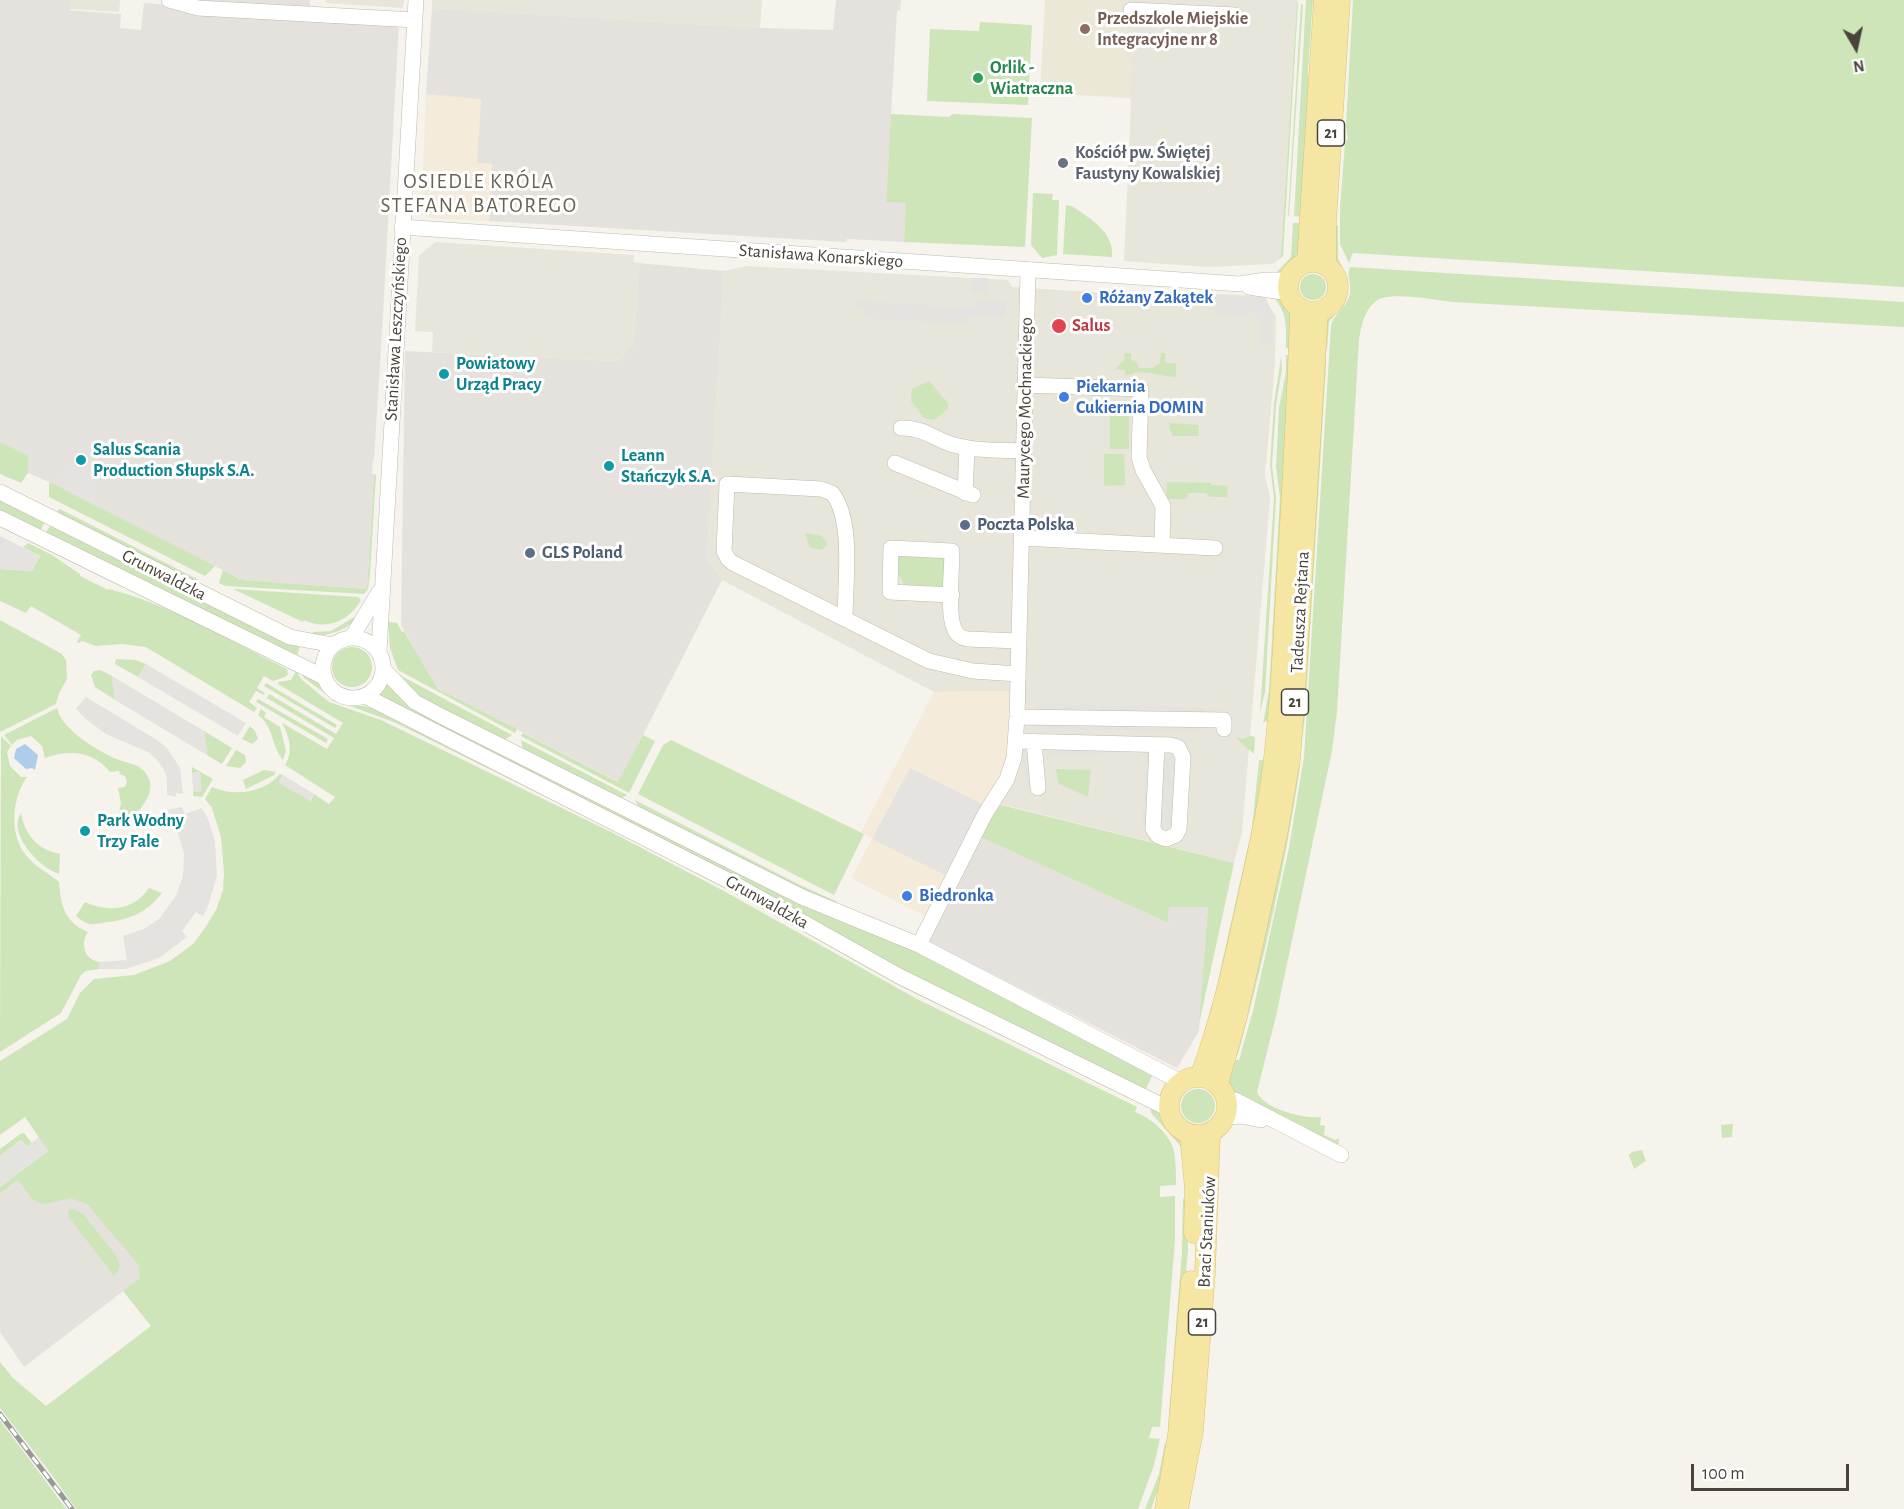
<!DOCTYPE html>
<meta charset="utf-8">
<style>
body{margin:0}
#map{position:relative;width:1904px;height:1509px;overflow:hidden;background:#f5f3ec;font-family:"Alegreya Sans",sans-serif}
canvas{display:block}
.north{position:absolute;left:1826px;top:18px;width:60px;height:60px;-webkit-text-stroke:4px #fff;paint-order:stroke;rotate:171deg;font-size:16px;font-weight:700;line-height:24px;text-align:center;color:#49443a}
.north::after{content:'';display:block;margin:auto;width:21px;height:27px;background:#49443a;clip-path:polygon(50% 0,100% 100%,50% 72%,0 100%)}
.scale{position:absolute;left:1691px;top:1464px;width:158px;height:27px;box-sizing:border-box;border:3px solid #49443a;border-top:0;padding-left:8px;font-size:18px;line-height:21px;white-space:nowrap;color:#49443a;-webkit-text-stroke:4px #fff;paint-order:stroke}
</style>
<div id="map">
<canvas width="1904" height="1509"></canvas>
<div class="north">N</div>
<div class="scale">100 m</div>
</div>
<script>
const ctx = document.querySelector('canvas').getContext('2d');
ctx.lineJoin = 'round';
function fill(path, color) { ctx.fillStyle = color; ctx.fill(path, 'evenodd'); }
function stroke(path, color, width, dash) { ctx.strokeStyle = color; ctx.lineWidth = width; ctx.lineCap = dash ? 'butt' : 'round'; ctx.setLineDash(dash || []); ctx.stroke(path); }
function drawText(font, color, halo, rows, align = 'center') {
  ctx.font = font + ' "Alegreya Sans",sans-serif'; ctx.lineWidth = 6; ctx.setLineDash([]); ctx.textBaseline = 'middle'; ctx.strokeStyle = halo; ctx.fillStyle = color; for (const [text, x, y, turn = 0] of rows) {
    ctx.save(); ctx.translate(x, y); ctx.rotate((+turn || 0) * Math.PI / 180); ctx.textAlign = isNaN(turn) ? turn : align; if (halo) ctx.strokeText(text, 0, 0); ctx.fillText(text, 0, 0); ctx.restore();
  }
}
fill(new Path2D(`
 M71,0H120L119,12L71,9Z
 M326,0H404L403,8L326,3Z
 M432,0H762L760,28L432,8Z
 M1128,0H1297L1281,257L1272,264L1208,267L1124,261L1131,105L1125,58Z
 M435,242L634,255L633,262L639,263L634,344L619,361L432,352L433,332L415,331L419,256Z
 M747,266L1008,280L1012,287L1180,298L1190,293L1262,296L1276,316L1275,364L1265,475L1270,498L1242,832L1234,863L988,801L1012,691L934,692L722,580L707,558L724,271Z`), '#e8e5da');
fill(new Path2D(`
 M426,94L481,98L477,163L492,164L489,221L428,218L421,213Z
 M1012,691L1006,767L925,916L851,878L872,839L861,832L934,692Z`), '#f4ebda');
fill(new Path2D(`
 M0,0H71V9L68,10L121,14L120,28L141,30L144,3L399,22L383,315L374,460L373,461L372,473L374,474L367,589L240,580V579L56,485L26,472L28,455L0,442Z
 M189,0H310V11Z
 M836,0H901L900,10L897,11L886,201L906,203L904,242L847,239L846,242L489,221L492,164L477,163L481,99L426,94L432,8L760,28L833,30Z
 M639,263L724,271L707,558L722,580L619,782L438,689L401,625L405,351L619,361L634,343Z
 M978,836L1168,923L1169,907H1208L1199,1031L1177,1068L927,941Z
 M64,1145L152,1269L24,1367L0,1332V1194Z`), '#e5e2dd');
fill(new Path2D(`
 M1045,0H1128L1125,58L1132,59L1130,98L1040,93Z`), '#ece8d7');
fill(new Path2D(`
 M1297,0L1298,4L1283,256L1272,264L1281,256Z
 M1306,0H1313L1308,70L1310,111L1305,217L1294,216Z
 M1353,0H1904V287L1353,253L1349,263L1340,244V208L1345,144L1348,138L1346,126L1347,106Z
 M1301,4L1303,5L1289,216L1288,215Z
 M980,22L1032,25L1028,105L927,101L930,29L979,31Z
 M891,114L949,117L952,114L1032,118L1025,247L904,242L906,203L886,202Z
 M1033,193L1053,194L1052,200H1059L1057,255L1042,258L1031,245Z
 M1066,205L1072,206C1090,219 1114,231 1112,257L1063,254Z
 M1293,223H1304C1300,249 1299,264 1273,276L1291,257Z
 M1332,224L1338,226V258L1346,275L1348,290L1343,304L1329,322L1327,349L1322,350L1327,320L1342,302L1346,289L1343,274L1333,255Z
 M1350,267L1904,302V327L1452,302C1434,300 1390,291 1376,301C1364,310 1361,327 1359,340L1337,712L1332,751L1276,1016L1257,1092C1264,1109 1303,1119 1321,1117L1320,1125L1325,1126L1324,1135L1335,1140L1339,1138V1144H1337L1231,1094L1227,1085L1231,1060H1239L1253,1011L1289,848L1304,757L1331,326C1333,315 1345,308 1349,297C1353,287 1346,277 1350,267Z
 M1300 287a13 13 0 1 1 26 0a13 13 0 1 1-26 0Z
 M1273,296C1295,303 1292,328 1293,348H1286C1286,325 1288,315 1273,296Z
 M1125,353H1131V360L1136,361L1139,368H1153L1160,363L1161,353H1165V363H1176V377C1161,376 1150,372 1135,372L1132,375H1125V370L1115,369L1124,361Z
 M1286,355H1293L1271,719L1263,723L1269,691L1280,497L1276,467L1279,408L1286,372Z
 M1321,356L1326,357V364L1305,715L1300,758H1296Z
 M1281,357L1282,369L1276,405L1272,466L1276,498L1265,692L1260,713L1274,498L1270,465L1274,403Z
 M929,381L948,403V409L934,420L924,418L911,401L912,389Z
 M1110,414H1129V449H1110Z
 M1170,423L1199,425L1198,436H1173L1169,427Z
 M0,442L28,455V473L21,483L0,474Z
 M1104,454H1124L1125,485L1104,486Z
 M374,474L376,475L370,574L368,589L364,594L226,586L219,583L223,570L241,580L367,589Z
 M49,482L56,485L215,566L205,576L49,497Z
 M1167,482L1211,483V485L1228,486L1227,497H1210L1206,493H1188L1187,499H1166Z
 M0,498L45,521L40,532L0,511Z
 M59,509H60L199,580H190L56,514Z
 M51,524L300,646L297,656L45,534Z
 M805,533L822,536L827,542V546L820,550L810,547Z
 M28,543L52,555L80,574V576L108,590L109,589C171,605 229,640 287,669L288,674L285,677L273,681L264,676L257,688L265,693L264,695L256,691L249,702L257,708L254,712L146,647L122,644L96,646L82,641L79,643L77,642L81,635L31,606L26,613L0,601V569L32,571L40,556L23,547Z
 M902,551L946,555L948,589L904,587C904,581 902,581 899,575C896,570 898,564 894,558Z
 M233,589L358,597L361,600C349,621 327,631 304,620L303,622Z
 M356,616C349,632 327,635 312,636L313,632L331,631Z
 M0,620L62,654L66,660L67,679L59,693L56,704L0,732Z
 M388,622L397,623L402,632L404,631L438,689L517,729L515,733L398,670L390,648Z
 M332 667a20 20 0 1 1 40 0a20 20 0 1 1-40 0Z
 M116,659L136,660L146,664L138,677L115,664Z
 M100,670L112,676L115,700L95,687L91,675L94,671Z
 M296,671L302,680L329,702L381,720L611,832L722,890L917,999L1137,1107L1135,1112C1151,1118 1170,1134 1174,1151C1176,1162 1176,1174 1176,1185L1160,1186V1197L1175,1196V1240L1160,1427H1152L1149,1438L1160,1439L1154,1465L1138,1509H76L52,1475L0,1408V1362L13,1378L46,1406L151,1326L123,1291L140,1278L138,1264L87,1204L70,1198L45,1204L39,1203L33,1200L18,1180L0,1194V1187L48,1151L25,1117L0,1135V1061L67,1019L80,993L94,979L134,975L170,961L193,944L205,928L216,910L223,890L224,873L221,837L212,808L205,799L212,787C234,797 264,793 280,774L283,775L279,782L311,801L314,794L329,804L335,797L285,765C294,752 289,736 282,723L327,749L334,738L267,698L269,694L336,734L343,723L278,684V682L291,680Z
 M302,673C306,675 311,677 315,680C322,687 325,695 335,700C348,707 363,704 376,709L628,834L1140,1101L1139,1103L896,984L749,901L627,837L396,723L334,700L304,678Z
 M397,673L405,678L512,735L504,740L419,697Z
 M266,683L337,725L335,728L264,686Z
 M386,683L906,946L1153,1074L1145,1091L945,993L378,695Z
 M258,699L328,739L326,743L256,702Z
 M57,708C61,729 98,751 116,759C124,762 136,764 142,769C148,774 152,783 150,790C148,802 137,812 130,822L118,818L121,803L118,788L125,787L127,782L125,776L119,774L120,771L110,772C94,751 68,749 45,758L42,746L31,736L17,740L12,745L4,735Z
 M261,709L266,713L264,717L280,727L286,751L283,760C271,746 274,726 258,715Z
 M250,726L255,731L258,739L252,744L242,739Z
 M204,731L232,748L222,764L207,755Z
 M523,733L618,782L643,735L655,741L629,793L521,736Z
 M1,736L11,746L7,752L10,766L21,777H27C12,798 9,833 25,854C34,866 48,873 59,882C61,905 64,922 88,932C80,944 84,959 99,962V969L86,971L81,975L61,1013L0,1052Z
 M1250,736L1255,737L1254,754L1235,737L1243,739Z
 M521,740L627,795L622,798L523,750Z
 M671,740L864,834L834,895L638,794L663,745Z
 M236,750L245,755L246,762L240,768L226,766Z
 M1259,760L1268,761L1206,1045L1201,1043L1216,990L1252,828Z
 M1299,764L1300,766C1286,863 1264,959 1238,1054L1233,1053Z
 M192,767L213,779L202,797L193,796V792H201L200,772L192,773Z
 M1056,769L1091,770L1088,797L1058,783Z
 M264,770L276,772L274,775L246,789L243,780Z
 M635,800L800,885L838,902H832L807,892L639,808Z
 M997,804L1234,863L1199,1024L1208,907H1169L1168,923L978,836Z
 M21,813C25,835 38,850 60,854L59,874C40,868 7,834 21,813Z
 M149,888L162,893C147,912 132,919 108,922C92,924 91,928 76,916L85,902C108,913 135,910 149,888Z
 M1181 1106a17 17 0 1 1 34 0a17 17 0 1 1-34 0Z
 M1150,1106C1163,1115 1161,1118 1169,1129C1176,1137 1181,1140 1184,1150L1151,1113Z
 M1733,1124L1732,1137L1722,1138L1721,1125Z
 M24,1133L32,1143L27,1147L21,1140L0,1156V1149L20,1134Z
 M1642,1150L1646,1161L1634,1169L1629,1155L1632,1152Z
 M1183,1198L1186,1202L1188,1249L1174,1420L1168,1427L1182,1252Z
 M74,1209L83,1214L115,1254L120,1265L118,1272L114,1276L68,1216L69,1210Z
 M0,1420L61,1502L67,1509H0Z
 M1165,1443L1167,1447L1166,1469L1151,1509H1145L1159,1474Z`), '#cde5b8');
fill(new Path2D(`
 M972,278H988L987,293L971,292Z
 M1214,294L1266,298L1273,316L1271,345H1259L1261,320L1253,311H1246V316L1213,314Z
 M856,301L974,308L975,301L1006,302L1005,318L970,316L969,324L864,318L865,310L856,309Z
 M68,465L97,467L94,505L56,485V475H67Z
 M0,536L40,556L32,571L0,569Z
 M146,664L246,723L238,736L138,677Z
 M112,676L204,731L207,755L115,700Z
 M86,697L157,740L167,748L180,768L183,794L176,793V797L167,795V778L163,768L156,759L148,752L106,734L87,720L76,709Z
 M1037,704L1096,705V711L1099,712L1100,706H1140V712H1143L1144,706L1204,708L1203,724L1199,723V731L1116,730V723H1114V730L1067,729V722L1065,723V729H1038Z
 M1046,747H1101V755L1046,754Z
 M1023,750H1031L1034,785L1026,786Z
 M1145,756L1178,758L1175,826L1142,824Z
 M910,768L984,805L945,875L872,839Z
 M200,772L201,792H193L192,773Z
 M283,775L314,794L310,801L279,783Z
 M182,807L185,814L202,808L208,819L215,841L217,876L207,909L203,916L196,912L182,931L187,937L159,958L126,969H99V962L127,960L123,936L144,929L159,919L176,896L183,876L184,854L178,833L167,810Z
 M39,1137L48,1151L0,1187V1156L22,1140L27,1147Z`), '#e4e3e0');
fill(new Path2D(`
 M25,744L38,755L35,770L32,768L26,769L14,758L16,749Z`), '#aecdeb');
const minor = new Path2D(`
 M169,0L198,8L415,20
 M1131,10L1235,15
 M402,227L1240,284L1265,280H1289
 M1249,287L1289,293
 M1025,385L1141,389L1139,457L1143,470L1163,506L1162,545
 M901,428C926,428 933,439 954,445C976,451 1000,450 1024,451
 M895,463L973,495
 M0,492L290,637L333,645
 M965,493L967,448
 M0,518L324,677
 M1022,538L1215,548
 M952,595L890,592L891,548L952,551C952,570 947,612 954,628C956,634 961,638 968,639L1019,641
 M845,619C845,585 854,519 832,493L821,489L727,484L724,551L728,559L733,563L929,661L973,671L1018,674
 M352,637L379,592
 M323 668a30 30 0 1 1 60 0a30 30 0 1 1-60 0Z
 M379,651L416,0
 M384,670L415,702L443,717L802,897L919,945L1181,1082
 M365,696L733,883L899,976L1169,1109
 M1017,717L1224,720V729
 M1016,741L1170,745L1178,747L1183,757L1179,829L1176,835L1166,839L1158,836L1153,829L1157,745
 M1034,741L1038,788
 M919,945L985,814L1007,779L1014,758L1017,717L1028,271
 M1226,1098L1235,1100L1341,1155
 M1225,1117L1242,1116L1261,1120`);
const major = new Path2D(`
 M1307,262L1324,0
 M1288 287a25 25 0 1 1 50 0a25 25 0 1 1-50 0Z
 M1326,266V222L1340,0
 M1169 1106a29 29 0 1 1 58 0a29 29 0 1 1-58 0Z
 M1200,1077C1222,1018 1235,958 1248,897C1259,848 1270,799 1275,749C1282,686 1284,622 1288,559C1293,475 1298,392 1300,309
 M1218,1084L1237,1016L1277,835L1290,760L1296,678L1318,312
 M1190,1134L1195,1189L1194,1233
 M1165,1509L1178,1435L1191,1281
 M1178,1509L1193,1431L1205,1273L1210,1133`);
stroke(minor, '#c0bbaf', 16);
stroke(major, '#dbc574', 21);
stroke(minor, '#fff', 15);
stroke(major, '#f6e6a3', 20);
const rail = new Path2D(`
 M0,1414L72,1509`);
stroke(rail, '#999', 5);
stroke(rail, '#fff', 3, [9]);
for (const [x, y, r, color] of [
 [1085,29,6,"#8d6e63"],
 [978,78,6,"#2e9e5b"],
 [1063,163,6,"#6b7280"],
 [1087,298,6,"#3f7fe0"],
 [1059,326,8,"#e0444e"],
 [444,374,6,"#0f9aa8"],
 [1064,397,6,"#3f7fe0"],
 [81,460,6,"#0f9aa8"],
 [609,466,6,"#0f9aa8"],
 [965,525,6,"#5c6f8a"],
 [530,553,6,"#5c6f8a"],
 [85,831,6,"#0f9aa8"],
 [907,896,6,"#3f7fe0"]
]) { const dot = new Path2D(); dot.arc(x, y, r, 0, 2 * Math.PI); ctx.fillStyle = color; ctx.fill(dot); stroke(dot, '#fff', 2); }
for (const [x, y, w] of [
 [1331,133,27],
 [1295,702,27],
 [1202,1322,27]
]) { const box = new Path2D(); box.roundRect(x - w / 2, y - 13, w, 26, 4.5); ctx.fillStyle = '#fff'; ctx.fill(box); stroke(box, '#49443a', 1.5); }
drawText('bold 16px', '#49443a', null, [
 ["21",1331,133],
 ["21",1295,702],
 ["21",1202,1322]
]);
drawText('bold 18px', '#785e54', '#fff', [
 ["Przedszkole Miejskie",1097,19],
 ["Integracyjne nr 8",1097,40]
], 'left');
drawText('bold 18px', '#27864d', '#fff', [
 ["Orlik -",990,68],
 ["Wiatraczna",990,89]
], 'left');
drawText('bold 18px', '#5b616d', '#fff', [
 ["Kościół pw. Świętej",1075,153],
 ["Faustyny Kowalskiej",1075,174]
], 'left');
drawText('18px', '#49443a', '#fff', [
 ["Stanisława Konarskiego",821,256,4],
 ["Stanisława Leszczyńskiego",396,329,-87],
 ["Maurycego Mochnackiego",1025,408,-89],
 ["Grunwaldzka",164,575,27],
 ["Tadeusza Rejtana",1300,612,-87],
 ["Grunwaldzka",767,902,29],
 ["Braci Staniuków",1207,1232,-87]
]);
drawText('bold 18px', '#366cbe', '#fff', [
 ["Różany Zakątek",1099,298],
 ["Piekarnia",1076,387],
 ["Cukiernia DOMIN",1076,408],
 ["Biedronka",919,896]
], 'left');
drawText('bold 18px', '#be3a42', '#fff', [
 ["Salus",1072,326]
], 'left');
drawText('bold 18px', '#0d838f', '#fff', [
 ["Powiatowy",456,364],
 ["Urząd Pracy",456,385],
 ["Salus Scania",93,450],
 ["Production Słupsk S.A.",93,471],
 ["Leann",621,456],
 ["Stańczyk S.A.",621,477],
 ["Park Wodny",97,821],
 ["Trzy Fale",97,842]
], 'left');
drawText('bold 18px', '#4e5e75', '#fff', [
 ["Poczta Polska",977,525],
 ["GLS Poland",542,553]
], 'left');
ctx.letterSpacing = '1.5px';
drawText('21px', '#6b6352', '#fff', [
 ["OSIEDLE KRÓLA",479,182],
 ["STEFANA BATOREGO",479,206]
]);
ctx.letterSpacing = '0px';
</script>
